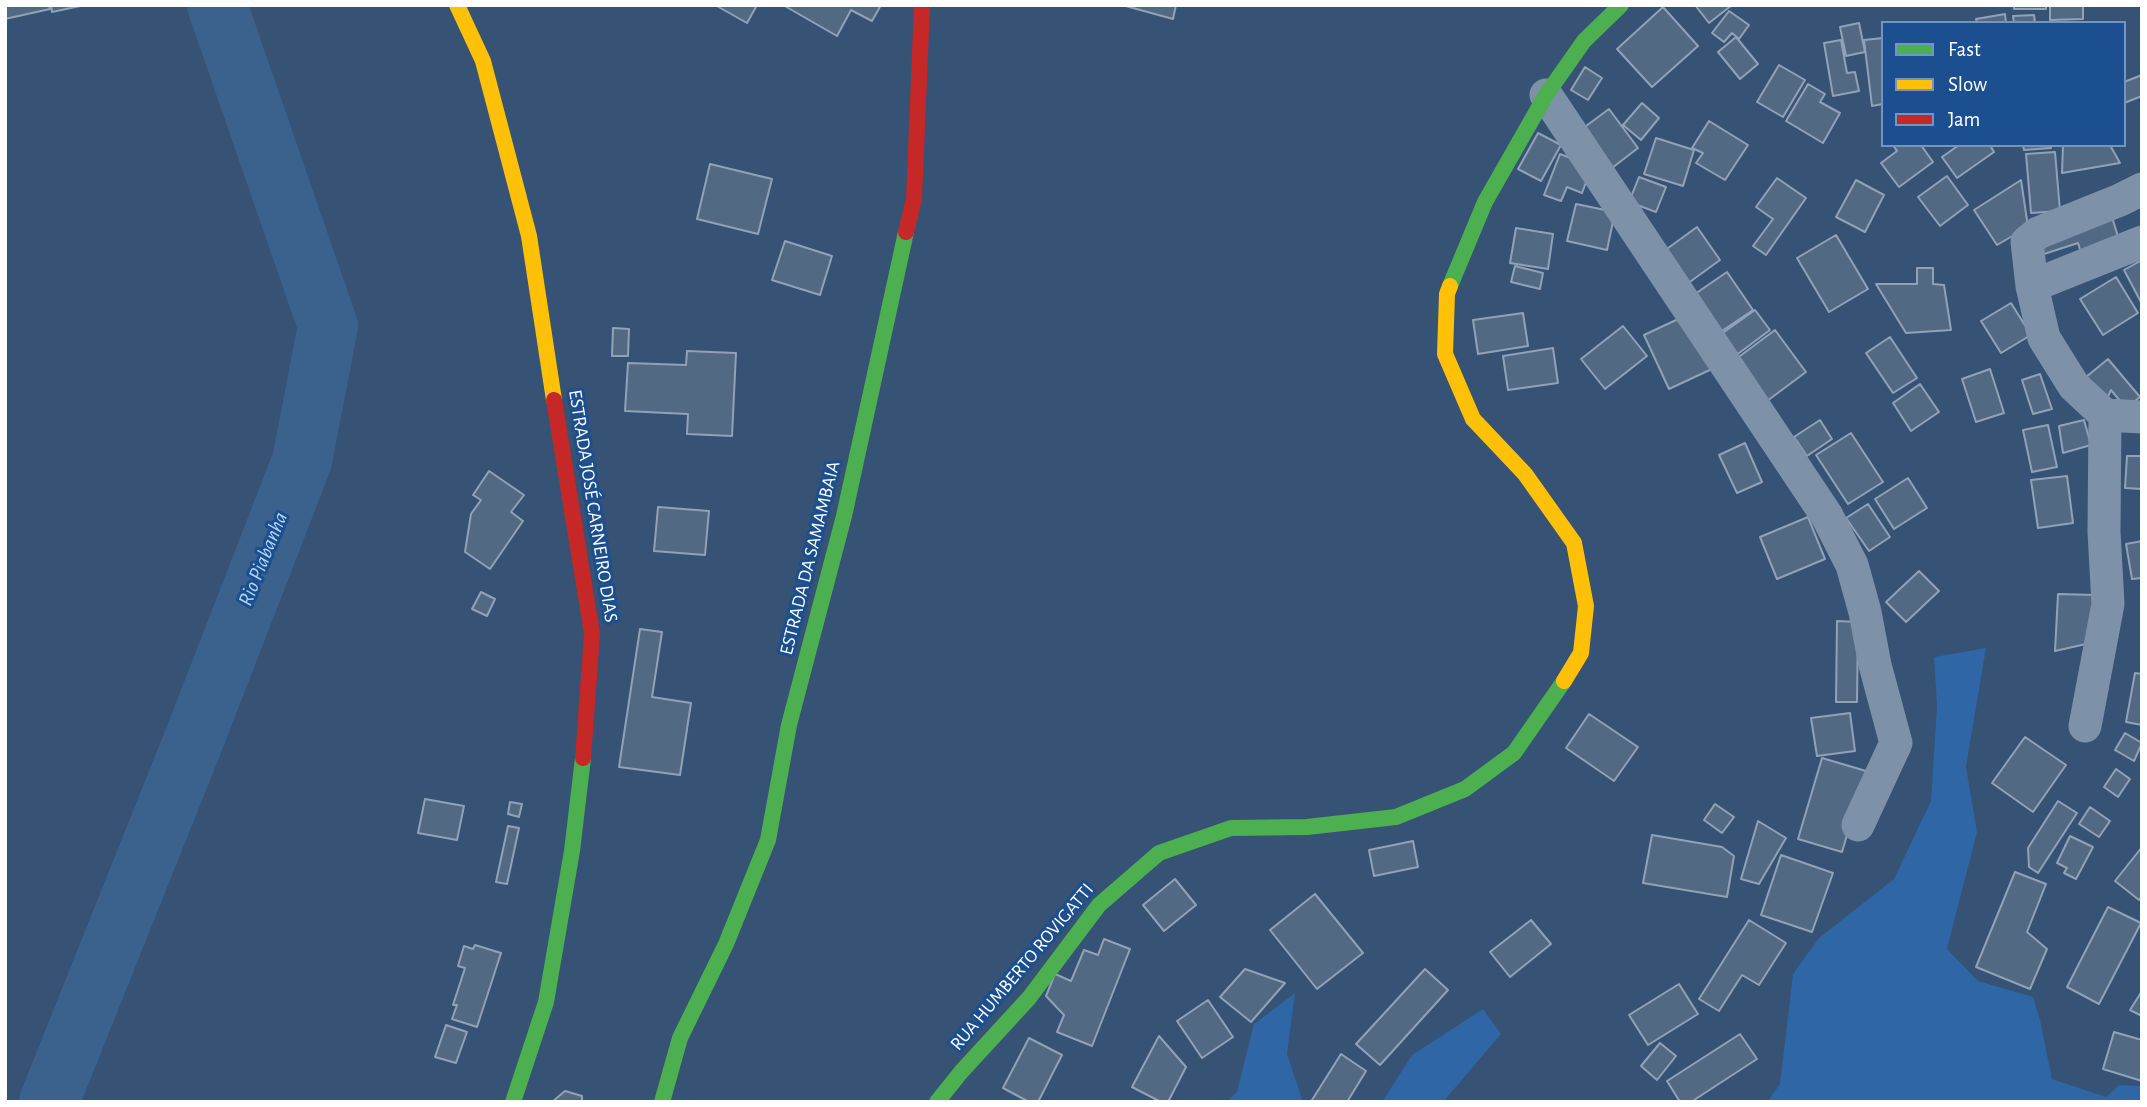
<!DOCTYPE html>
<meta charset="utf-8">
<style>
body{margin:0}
#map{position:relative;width:2147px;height:1107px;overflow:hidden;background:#365274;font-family:"Alegreya Sans",sans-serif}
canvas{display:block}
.frame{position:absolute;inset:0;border:7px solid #fff;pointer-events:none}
.legend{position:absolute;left:1881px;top:21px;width:245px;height:126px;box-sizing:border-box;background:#1b4f8f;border:2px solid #7695bc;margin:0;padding:9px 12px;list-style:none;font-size:21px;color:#fff}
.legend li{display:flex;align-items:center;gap:14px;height:35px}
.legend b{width:35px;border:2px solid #7695bc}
</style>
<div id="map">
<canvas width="2147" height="1107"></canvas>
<div class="frame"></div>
<ul class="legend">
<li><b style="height:9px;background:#4caf50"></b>Fast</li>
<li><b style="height:9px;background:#ffc107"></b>Slow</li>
<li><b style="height:9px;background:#c62828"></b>Jam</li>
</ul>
</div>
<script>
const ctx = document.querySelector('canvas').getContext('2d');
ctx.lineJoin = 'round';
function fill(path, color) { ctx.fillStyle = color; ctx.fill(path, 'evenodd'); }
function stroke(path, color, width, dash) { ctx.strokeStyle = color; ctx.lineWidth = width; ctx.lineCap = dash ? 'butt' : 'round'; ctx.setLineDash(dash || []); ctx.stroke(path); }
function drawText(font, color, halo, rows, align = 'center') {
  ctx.font = font + ' "Alegreya Sans",sans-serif'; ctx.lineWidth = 6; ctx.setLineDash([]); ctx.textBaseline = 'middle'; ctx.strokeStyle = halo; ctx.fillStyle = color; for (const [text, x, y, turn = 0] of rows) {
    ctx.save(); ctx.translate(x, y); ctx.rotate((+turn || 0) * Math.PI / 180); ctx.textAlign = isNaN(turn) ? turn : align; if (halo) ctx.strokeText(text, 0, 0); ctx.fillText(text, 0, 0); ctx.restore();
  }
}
fill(new Path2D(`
 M1986,648L1966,767L1977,832L1947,949L1978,981L2033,997L2040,1020L2052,1079L2106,1097L2119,1085L2142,1086V1102H1767L1780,1084L1793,974L1819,938L1894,879L1931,801L1937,706L1934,657Z
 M1295,993L1287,1054L1303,1102H1226L1237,1092L1254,1024Z
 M1483,1009L1501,1034L1443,1102H1382L1412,1055Z`), '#2f66a5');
stroke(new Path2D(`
 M49,1102L193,742L302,461L328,326L217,5`), '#3b618d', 60);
const building = new Path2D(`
 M5,5H49L50,9L5,19Z
 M51,5H85L52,12Z
 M715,5H757L747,23Z
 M783,5H881L872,21L851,10L837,36Z
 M1122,5H1176L1173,19Z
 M1695,5H1732L1709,23Z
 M2014,5H2046V9H2014Z
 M2050,5H2083V19L2050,20Z
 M1663,7L1698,46L1652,87L1617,49Z
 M1729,11L1749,25L1739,39L1732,33L1724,42L1712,33Z
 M2005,14L2006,23H1977L1976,19Z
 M2034,15L2035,23H2014L2013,16Z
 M1859,23L1865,52L1846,56L1840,27Z
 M1736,37L1758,64L1740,79L1718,52Z
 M1883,38V104L1872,106L1864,40Z
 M1841,40L1847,73L1855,72L1859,91L1833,96L1824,43Z
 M1779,65L1805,80L1783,117L1757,102Z
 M1585,67L1602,78L1588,100L1571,90Z
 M2142,75V96L2124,103V82Z
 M1808,84L1825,94L1820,102L1840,113L1823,143L1786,121Z
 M1642,103L1659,118L1641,140L1623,125Z
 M1609,109L1638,148L1612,168L1582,129Z
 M1709,121L1748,145L1725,180L1696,163L1703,153L1692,148Z
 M1538,133L1561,145L1541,181L1518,169Z
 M1656,138L1694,150L1683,186L1644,174Z
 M1893,145H1921L1933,162L1899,187L1881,163L1897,151Z
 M1959,145H1990L1994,152L1957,178L1942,157Z
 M2023,145H2051V148L2024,150Z
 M2063,145H2110L2120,163L2062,173Z
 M2055,152L2060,211L2031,213L2026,154Z
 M1560,154L1592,166L1582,193L1567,187L1561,201L1544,195Z
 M710,164L772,179L758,234L697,219Z
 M1947,176L1968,205L1940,226L1918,197Z
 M1639,177L1666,187L1656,212L1629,202Z
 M1777,178L1806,198L1766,255L1753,246L1773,219L1756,207Z
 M1856,180L1884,195L1865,232L1836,217Z
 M2021,180L2028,227L1997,245L1974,210Z
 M1576,204L1615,212L1607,250L1567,241Z
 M2112,217L2120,243L2082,256L2078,243L2044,254L2040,242Z
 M1697,227L1720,260L1687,284L1664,251Z
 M1516,228L1553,234L1548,269L1510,263Z
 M1836,235L1868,289L1829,312L1797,258Z
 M785,241L832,256L820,295L772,280Z
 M2142,260V304L2124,270Z
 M1515,266L1543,273L1540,289L1511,282Z
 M1917,268H1933V284L1944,285L1951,330L1906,333L1876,284H1917Z
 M1727,272L1753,310L1719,333L1692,296Z
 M2116,277L2138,313L2103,335L2080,299Z
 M2011,303L2031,335L2001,353L1981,321Z
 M1755,310L1770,330L1735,356L1720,335Z
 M1523,313L1528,346L1478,354L1473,320Z
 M1689,314L1714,368L1669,389L1644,335Z
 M1623,326L1647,356L1605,389L1581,359Z
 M613,328L629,329L628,356H612Z
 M1775,330L1806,372L1767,401L1736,359Z
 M1890,337L1917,378L1893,393L1866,353Z
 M1553,348L1558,383L1508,390L1503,356Z
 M687,351L736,353L732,436L687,434L688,414L625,411L628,363L686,365Z
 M2108,359L2140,397L2126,408L2111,390L2106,401L2086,377Z
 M1990,369L2004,413L1976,422L1962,379Z
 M2040,374L2052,409L2033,414L2022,380Z
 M1920,384L1939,412L1911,431L1893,403Z
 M1820,420L1832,439L1807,456L1794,437Z
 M2084,420L2091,445L2063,453L2059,426Z
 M2048,425L2057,467L2032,472L2023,430Z
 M1851,433L1883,482L1848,504L1816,455Z
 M1745,443L1762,482L1737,493L1719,455Z
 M2127,456H2142V489L2125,488Z
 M489,471L524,495L511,512L523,521L490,569L465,552L471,514L481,500L473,495Z
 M2067,476L2073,523L2038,528L2031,480Z
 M1908,478L1927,508L1894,529L1875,499Z
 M1868,504L1890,537L1869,551L1846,518Z
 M658,507L709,511L705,555L654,551Z
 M1808,517L1825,559L1777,579L1760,537Z
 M2142,541V578L2132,579L2126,544Z
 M1919,571L1939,591L1906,622L1886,602Z
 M481,592L495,599L487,616L472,609Z
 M2058,594L2096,595L2095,642L2055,651Z
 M1837,621L1858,622L1857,702H1836Z
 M640,629L662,632L652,697L691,703L680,775L619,767Z
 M2135,673L2142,674V725L2126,722Z
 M1850,713L1855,751L1817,756L1811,718Z
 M1589,714L1638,747L1614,781L1566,748Z
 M2125,733L2142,743L2134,761L2115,750Z
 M2025,737L2066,765L2033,812L1992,783Z
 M1822,758L1866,771L1842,852L1798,839Z
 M2116,769L2130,779L2118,797L2104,787Z
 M425,799L464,806L457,840L418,833Z
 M2058,801L2077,813L2038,873L2029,867L2028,848Z
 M510,802L522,804L519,817L508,814Z
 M1715,804L1734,817L1722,833L1704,820Z
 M2090,807L2110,821L2099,837L2079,824Z
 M1758,821L1786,838L1759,884L1741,879Z
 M508,826L519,828L507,884L496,882Z
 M1652,835L1722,847L1734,856L1727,897L1643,883Z
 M2070,836L2093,847L2076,879L2064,873L2067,868L2057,863Z
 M1413,841L1418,867L1374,876L1369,850Z
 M2142,847V897L2139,900L2115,881Z
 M1781,855L1833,873L1812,932L1761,915Z
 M2015,872L2046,884L2027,932L2047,949L2030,989L1976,967Z
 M1175,879L1196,905L1164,931L1143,905Z
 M1315,894L1363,953L1317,989L1270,930Z
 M2108,907L2141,923L2099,1004L2067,987Z
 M1531,920L1551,944L1510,977L1490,952Z
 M1749,920L1786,943L1759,985L1742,975L1719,1011L1699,999Z
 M1104,939L1130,949L1092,1046L1057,1032L1064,1015L1046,996L1055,974L1071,981L1084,950L1098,955Z
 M475,945L501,953L477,1027L452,1019L457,1005H453L465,968L458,966L464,946L473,949Z
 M1245,969L1285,983L1251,1022L1220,997Z
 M1425,969L1448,990L1380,1065L1356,1044Z
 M1679,984L1698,1014L1648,1045L1629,1015Z
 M2142,991V1016L2130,1010Z
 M1208,1000L1233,1037L1202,1058L1177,1021Z
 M446,1025L467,1032L456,1063L435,1057Z
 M2114,1032L2142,1040V1081L2103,1069Z
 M1740,1034L1757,1059L1691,1102H1680L1667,1081Z
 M1159,1036L1186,1067L1168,1102H1161L1132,1087Z
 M1029,1038L1062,1055L1038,1102H1029L1003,1088Z
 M1660,1043L1676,1056L1657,1080L1641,1066Z
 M1341,1054L1366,1071L1347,1102H1314L1312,1100Z
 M565,1091L582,1096V1102H552Z`);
fill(building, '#526984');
stroke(building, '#92a2b6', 2);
stroke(new Path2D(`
 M1546,95L1827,516L1852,565L1865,612L1875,665L1896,743L1858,825
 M2142,189L2120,200L2038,233L2027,242L2032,286L2044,338L2074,386L2105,415L2142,417
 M2032,286L2142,242
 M2085,726L2108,604L2104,532L2105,415`), '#7d92a8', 33);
stroke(new Path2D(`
 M1450,286L1485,202L1546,95L1584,41L1621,5
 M513,1102L546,1002L572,851L583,758
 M662,1102L680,1038L726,944L768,840L789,725L844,516L906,232
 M937,1102L961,1072L1029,998L1099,905L1159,853L1231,828L1307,827L1396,817L1465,789L1514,753L1564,681`), '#4caf50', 16);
stroke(new Path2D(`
 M457,5L483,61L529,236L554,400
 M1450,286L1447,294L1445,354L1473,419L1525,474L1574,543L1586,606L1581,653L1564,681`), '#ffc107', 16);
stroke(new Path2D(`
 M906,232L914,199L922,5
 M554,400L592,634L583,758`), '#c62828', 16);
drawText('19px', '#fff', '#1b4f8f', [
 ["ESTRADA JOSÉ CARNEIRO DIAS",593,506,81],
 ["ESTRADA DA SAMAMBAIA",810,558,-76],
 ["RUA HUMBERTO ROVIGATTI",1022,967,-50]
]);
drawText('italic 21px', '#b5d3f5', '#1b4f8f', [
 ["Rio Piabanha",263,559,-68]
]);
</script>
